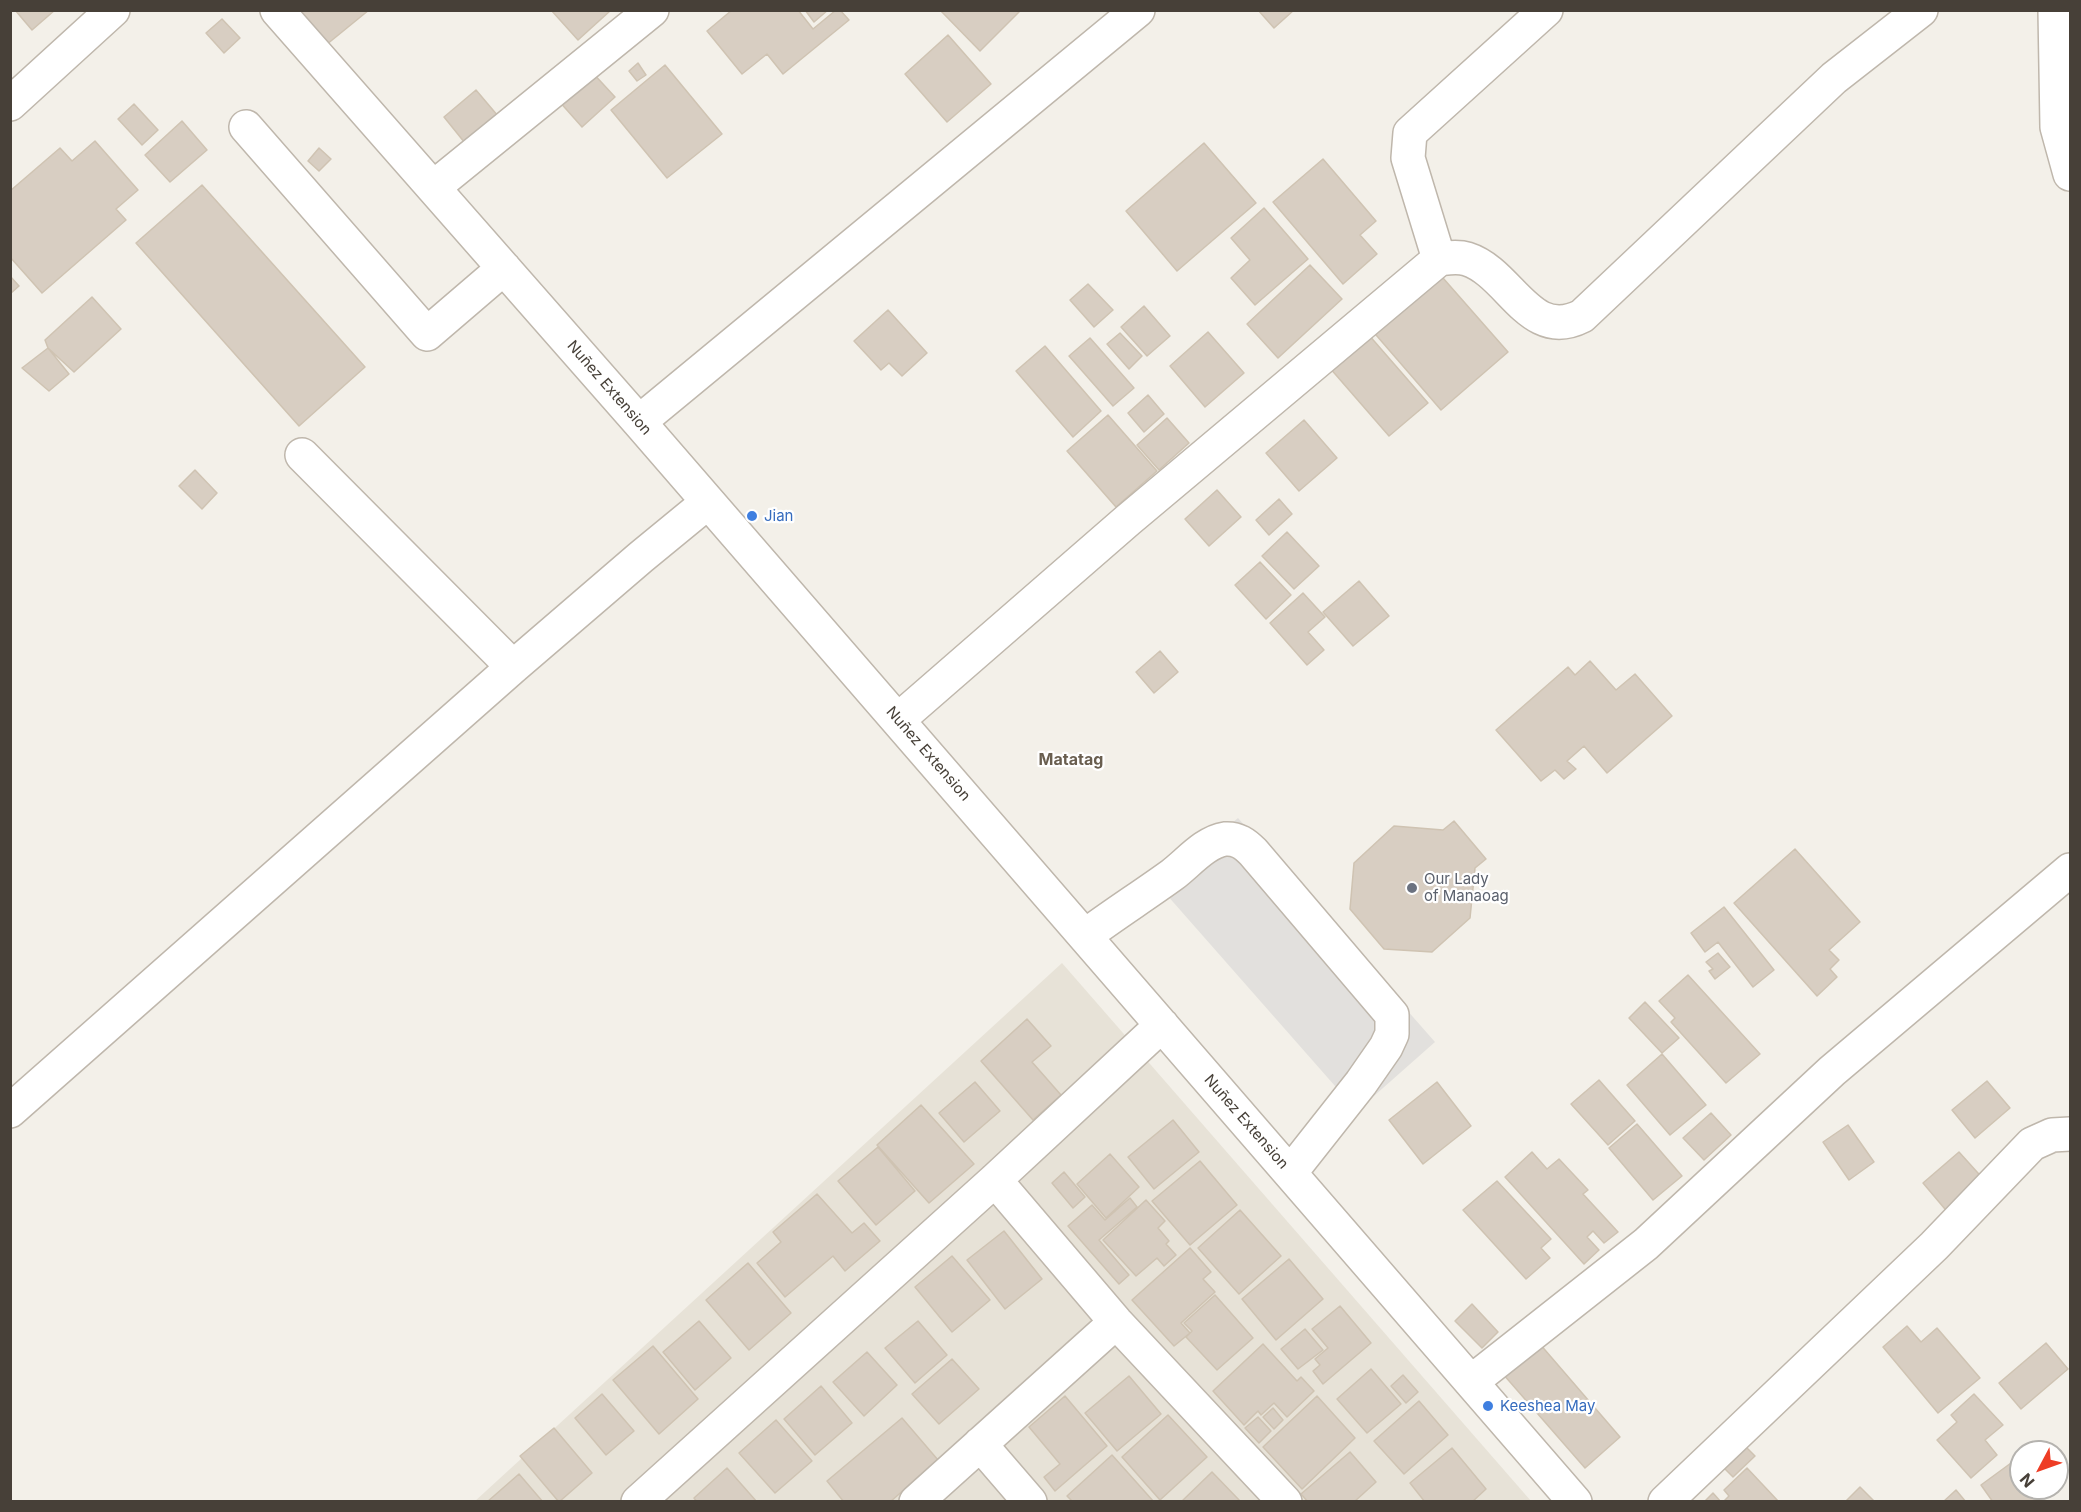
<!DOCTYPE html>
<meta charset="utf-8">
<style>
body{margin:0}
#map{position:relative;width:2081px;height:1512px;overflow:hidden;background:#f3f0e9;font-family:Inter,sans-serif}
canvas{display:block}
.frame{position:absolute;inset:0;border:12px solid #474038;pointer-events:none}
.north{position:absolute;left:2009px;top:1440px;width:60px;height:60px;box-sizing:border-box;background:#fff;border:2px solid #b5b3af;border-radius:50%;rotate:229deg;font-size:16px;font-weight:700;line-height:24px;text-align:center;color:#474038}
.north::after{content:'';display:block;margin:auto;width:21px;height:27px;background:#ee3d25;clip-path:polygon(50% 0,100% 100%,50% 72%,0 100%)}
</style>
<div id="map">
<canvas width="2081" height="1512"></canvas>
<div class="frame"></div>
<div class="north">N</div>
</div>
<script>
const ctx = document.querySelector('canvas').getContext('2d');
ctx.lineJoin = 'round';
function fill(path, color) { ctx.fillStyle = color; ctx.fill(path, 'evenodd'); }
function stroke(path, color, width, dash) { ctx.strokeStyle = color; ctx.lineWidth = width; ctx.lineCap = dash ? 'butt' : 'round'; ctx.setLineDash(dash || []); ctx.stroke(path); }
function drawText(font, color, halo, rows, align = 'center') {
  ctx.font = font + ' Inter,sans-serif'; ctx.lineWidth = 4.5; ctx.setLineDash([]); ctx.textBaseline = 'middle'; ctx.strokeStyle = halo; ctx.fillStyle = color; for (const [text, x, y, turn = 0] of rows) {
    ctx.save(); ctx.translate(x, y); ctx.rotate((+turn || 0) * Math.PI / 180); ctx.textAlign = isNaN(turn) ? turn : align; if (halo) ctx.strokeText(text, 0, 0); ctx.fillText(text, 0, 0); ctx.restore();
  }
}
fill(new Path2D(`
 M1062,963L1531,1501L474,1502Z`), '#e7e2d7');
fill(new Path2D(`
 M1238,818L1435,1042L1357,1111L1159,886Z`), '#e2e0dd');
const building = new Path2D(`
 M15,10H55L32,30Z
 M298,10H369L326,45Z
 M551,10H610V11L578,40Z
 M732,10H798L813,29L836,10H840L849,20L783,74L767,54L742,74L707,31Z
 M805,10H828L814,22Z
 M940,10H1021L980,51Z
 M1258,10H1294L1274,28Z
 M222,19L240,38L224,53L206,33Z
 M948,35L991,84L947,122L905,74Z
 M638,63L646,75L637,81L629,71Z
 M665,65L722,134L667,178L611,110Z
 M591,71L615,97L582,127L558,100Z
 M476,90L498,116L465,143L444,117Z
 M134,104L158,130L142,145L118,119Z
 M182,121L207,150L170,182L145,155Z
 M95,141L138,190L116,209L126,220L42,293L10,257V191L60,148L72,161Z
 M1204,143L1256,203L1177,271L1126,211Z
 M319,148L331,159L319,171L308,161Z
 M1323,159L1376,221L1360,235L1377,254L1343,284L1273,202Z
 M202,185L365,367L299,426L136,243Z
 M1264,208L1308,259L1255,305L1231,278L1250,260L1231,238Z
 M1310,265L1342,299L1278,358L1247,324Z
 M1436,270L1508,352L1441,410L1370,328Z
 M10,276L19,286L10,294Z
 M1088,284L1113,310L1094,327L1070,300Z
 M92,297L121,329L74,372L48,348L45,340Z
 M1144,306L1170,336L1147,356L1121,327Z
 M888,310L927,353L902,376L889,363L881,370L854,341Z
 M1208,332L1244,373L1205,407L1170,366Z
 M1120,333L1142,356L1129,369L1107,344Z
 M1368,334L1428,403L1389,436L1329,367Z
 M1090,338L1134,388L1113,406L1069,356Z
 M1045,346L1101,411L1073,437L1016,371Z
 M48,348L69,374L49,391L22,368Z
 M1148,395L1164,414L1144,432L1128,413Z
 M1108,415L1157,471L1116,507L1067,451Z
 M1167,418L1189,443L1159,470L1137,445Z
 M1304,420L1337,458L1299,491L1266,453Z
 M195,470L217,493L202,509L179,486Z
 M1217,490L1241,517L1209,546L1185,519Z
 M1279,499L1292,514L1269,535L1256,520Z
 M1287,532L1319,566L1294,589L1262,556Z
 M1260,562L1291,595L1266,619L1235,585Z
 M1359,581L1389,616L1353,646L1323,612Z
 M1303,593L1325,617L1308,632L1324,650L1307,665L1270,623Z
 M1160,651L1178,672L1154,693L1136,672Z
 M1590,661L1616,690L1635,674L1672,716L1607,773L1584,746L1567,761L1576,769L1564,779L1555,770L1541,781L1496,730L1568,667L1575,675Z
 M1454,821L1486,859L1475,868L1470,918L1432,952L1384,949L1350,909L1354,863L1394,826L1443,830Z
 M1795,849L1860,922L1829,950L1839,960L1830,969L1837,977L1817,996L1734,903Z
 M1724,907L1774,970L1753,987L1718,942L1705,952L1691,933Z
 M1718,953L1730,967L1715,979L1709,971L1713,969L1706,962Z
 M1688,975L1760,1054L1726,1083L1671,1022L1675,1018L1659,1001Z
 M1645,1002L1679,1038L1662,1053L1629,1018Z
 M1027,1019L1051,1046L1032,1062L1061,1095L1033,1120L981,1061Z
 M1662,1054L1706,1105L1670,1135L1627,1085Z
 M1599,1080L1635,1121L1608,1145L1571,1104Z
 M1987,1081L2010,1108L1975,1138L1952,1110Z
 M975,1082L1000,1111L964,1142L939,1113Z
 M1437,1082L1471,1126L1423,1164L1389,1120Z
 M921,1105L974,1164L929,1203L877,1145Z
 M1711,1113L1731,1135L1704,1160L1683,1138Z
 M1173,1120L1199,1152L1154,1189L1128,1157Z
 M1637,1124L1682,1176L1653,1200L1609,1148Z
 M1848,1125L1874,1162L1849,1180L1823,1142Z
 M878,1147L915,1191L876,1225L838,1181Z
 M1532,1152L1547,1169L1559,1159L1588,1190L1583,1194L1618,1232L1604,1243L1593,1231L1587,1237L1599,1250L1584,1264L1505,1177Z
 M1959,1152L1987,1183L1950,1215L1923,1183Z
 M1110,1154L1139,1187L1106,1218L1077,1184Z
 M1200,1161L1237,1205L1190,1245L1152,1201Z
 M1064,1172L1085,1197L1073,1208L1052,1183Z
 M1497,1181L1551,1239L1541,1248L1550,1258L1526,1279L1463,1210Z
 M817,1194L852,1233L864,1223L880,1241L845,1271L833,1256L785,1297L757,1263L781,1242L773,1232Z
 M1130,1198L1137,1207L1099,1240L1129,1275L1119,1284L1068,1226L1092,1205L1105,1220Z
 M1146,1200L1165,1221L1158,1228L1169,1241L1166,1244L1176,1255L1164,1266L1157,1258L1136,1276L1103,1240Z
 M1240,1210L1281,1256L1239,1294L1198,1248Z
 M1004,1231L1042,1279L1005,1309L967,1260Z
 M1190,1248L1211,1272L1203,1279L1215,1292L1181,1323L1190,1333L1174,1346L1132,1300Z
 M952,1256L990,1300L952,1332L915,1287Z
 M1289,1259L1323,1299L1276,1340L1242,1299Z
 M748,1263L791,1313L749,1350L706,1300Z
 M1215,1295L1253,1338L1217,1370L1186,1337L1192,1331L1184,1323Z
 M1472,1304L1498,1332L1482,1348L1455,1321Z
 M1340,1306L1371,1343L1323,1384L1313,1371L1320,1365L1315,1359L1328,1348L1312,1329Z
 M699,1321L731,1358L695,1390L663,1352Z
 M918,1321L947,1355L915,1383L885,1348Z
 M1907,1326L1921,1342L1937,1328L1980,1378L1938,1413L1883,1347Z
 M1305,1329L1323,1350L1298,1369L1281,1349Z
 M1539,1343L1620,1437L1585,1468L1503,1374Z
 M2046,1343L2068,1369L2021,1409L1999,1383Z
 M1263,1344L1297,1381L1301,1377L1314,1391L1287,1417L1274,1403L1261,1415L1258,1411L1244,1425L1213,1391Z
 M653,1346L698,1399L659,1434L613,1380Z
 M867,1352L897,1385L864,1416L833,1382Z
 M952,1359L979,1389L939,1424L912,1394Z
 M1371,1369L1401,1404L1367,1433L1337,1399Z
 M1403,1375L1418,1392L1406,1403L1391,1386Z
 M1129,1376L1161,1414L1117,1451L1085,1413Z
 M821,1386L852,1423L815,1455L784,1419Z
 M602,1394L634,1431L606,1455L575,1418Z
 M1974,1394L2003,1425L1985,1440L1997,1455L1971,1478L1937,1440L1957,1422L1951,1415Z
 M1065,1396L1107,1446L1055,1491L1044,1477L1060,1464L1029,1427Z
 M1317,1396L1355,1438L1302,1489L1263,1447Z
 M1419,1401L1448,1435L1404,1474L1374,1441Z
 M1273,1408L1283,1420L1274,1429L1263,1417Z
 M1168,1415L1207,1457L1160,1500L1122,1457Z
 M1258,1417L1271,1431L1259,1443L1245,1428Z
 M902,1418L938,1460L890,1502H844L827,1481Z
 M776,1420L812,1461L775,1493L739,1453Z
 M554,1428L592,1473L559,1502L520,1456Z
 M1739,1440L1755,1456L1733,1477L1717,1461Z
 M1452,1448L1486,1489L1472,1502H1425L1410,1483Z
 M1350,1452L1376,1482L1354,1502H1308L1301,1494Z
 M1112,1455L1154,1502H1073L1067,1496Z
 M2011,1463L2021,1477V1488H2030L2040,1502H1993L1981,1485Z
 M727,1468L757,1502H697L694,1498Z
 M1747,1468L1779,1502H1723L1729,1496L1724,1490Z
 M1212,1472L1241,1502H1181Z
 M519,1474L543,1502H487Z
 M1860,1487L1875,1502H1845Z
 M1956,1490L1966,1502H1943Z
 M1713,1493L1721,1502H1704Z`);
fill(building, '#d8cec2');
stroke(building, '#cfc3b2', 1.5);
const minor = new Path2D(`
 M277,10L639,422L1575,1502
 M2055,10L2057,127L2070,174
 M10,104L113,10
 M246,127L427,334L504,268
 M434,187L652,10
 M1439,259L1408,158L1410,133L1546,10
 M639,422L1138,10
 M302,455L513,667
 M898,720L1128,520L1439,259C1448,258 1457,256 1467,259C1511,273 1529,343 1582,316L1834,78L1921,10
 M1085,936C1113,915 1143,896 1172,875C1188,863 1205,842 1225,839C1237,838 1245,844 1253,852L1392,1015V1034L1386,1047L1361,1083L1290,1173
 M10,1111L513,667L641,557L708,502
 M995,1180L1116,1322L1285,1502
 M1471,1382L1646,1244L1832,1071L2070,870
 M980,1444L1030,1502
 M638,1502L995,1180L1162,1025
 M916,1502L1116,1322
 M1665,1502L1934,1246L2032,1144L2052,1135L2070,1134`);
stroke(minor, '#bfb7ac', 36);
stroke(minor, '#fff', 33);
for (const [x, y, r, color] of [
 [752,516,6,"#3f7fe0"],
 [1412,888,6,"#6b7280"],
 [1488,1406,6,"#3f7fe0"]
]) { const dot = new Path2D(); dot.arc(x, y, r, 0, 2 * Math.PI); ctx.fillStyle = color; ctx.fill(dot); stroke(dot, '#fff', 2); }
drawText('15px', '#474038', '#fff', [
 ["Nuñez Extension",609,388,49],
 ["Nuñez Extension",928,754,49],
 ["Nuñez Extension",1246,1122,49]
]);
drawText('15px', '#366cbe', '#fff', [
 ["Jian",764,516],
 ["Keeshea May",1500,1406]
], 'left');
drawText('15px', '#5b616d', '#fff', [
 ["Our Lady",1424,879],
 ["of Manaoag",1424,896]
], 'left');
drawText('bold 16px', '#695e4f', '#fff', [
 ["Matatag",1071,760]
]);
</script>
